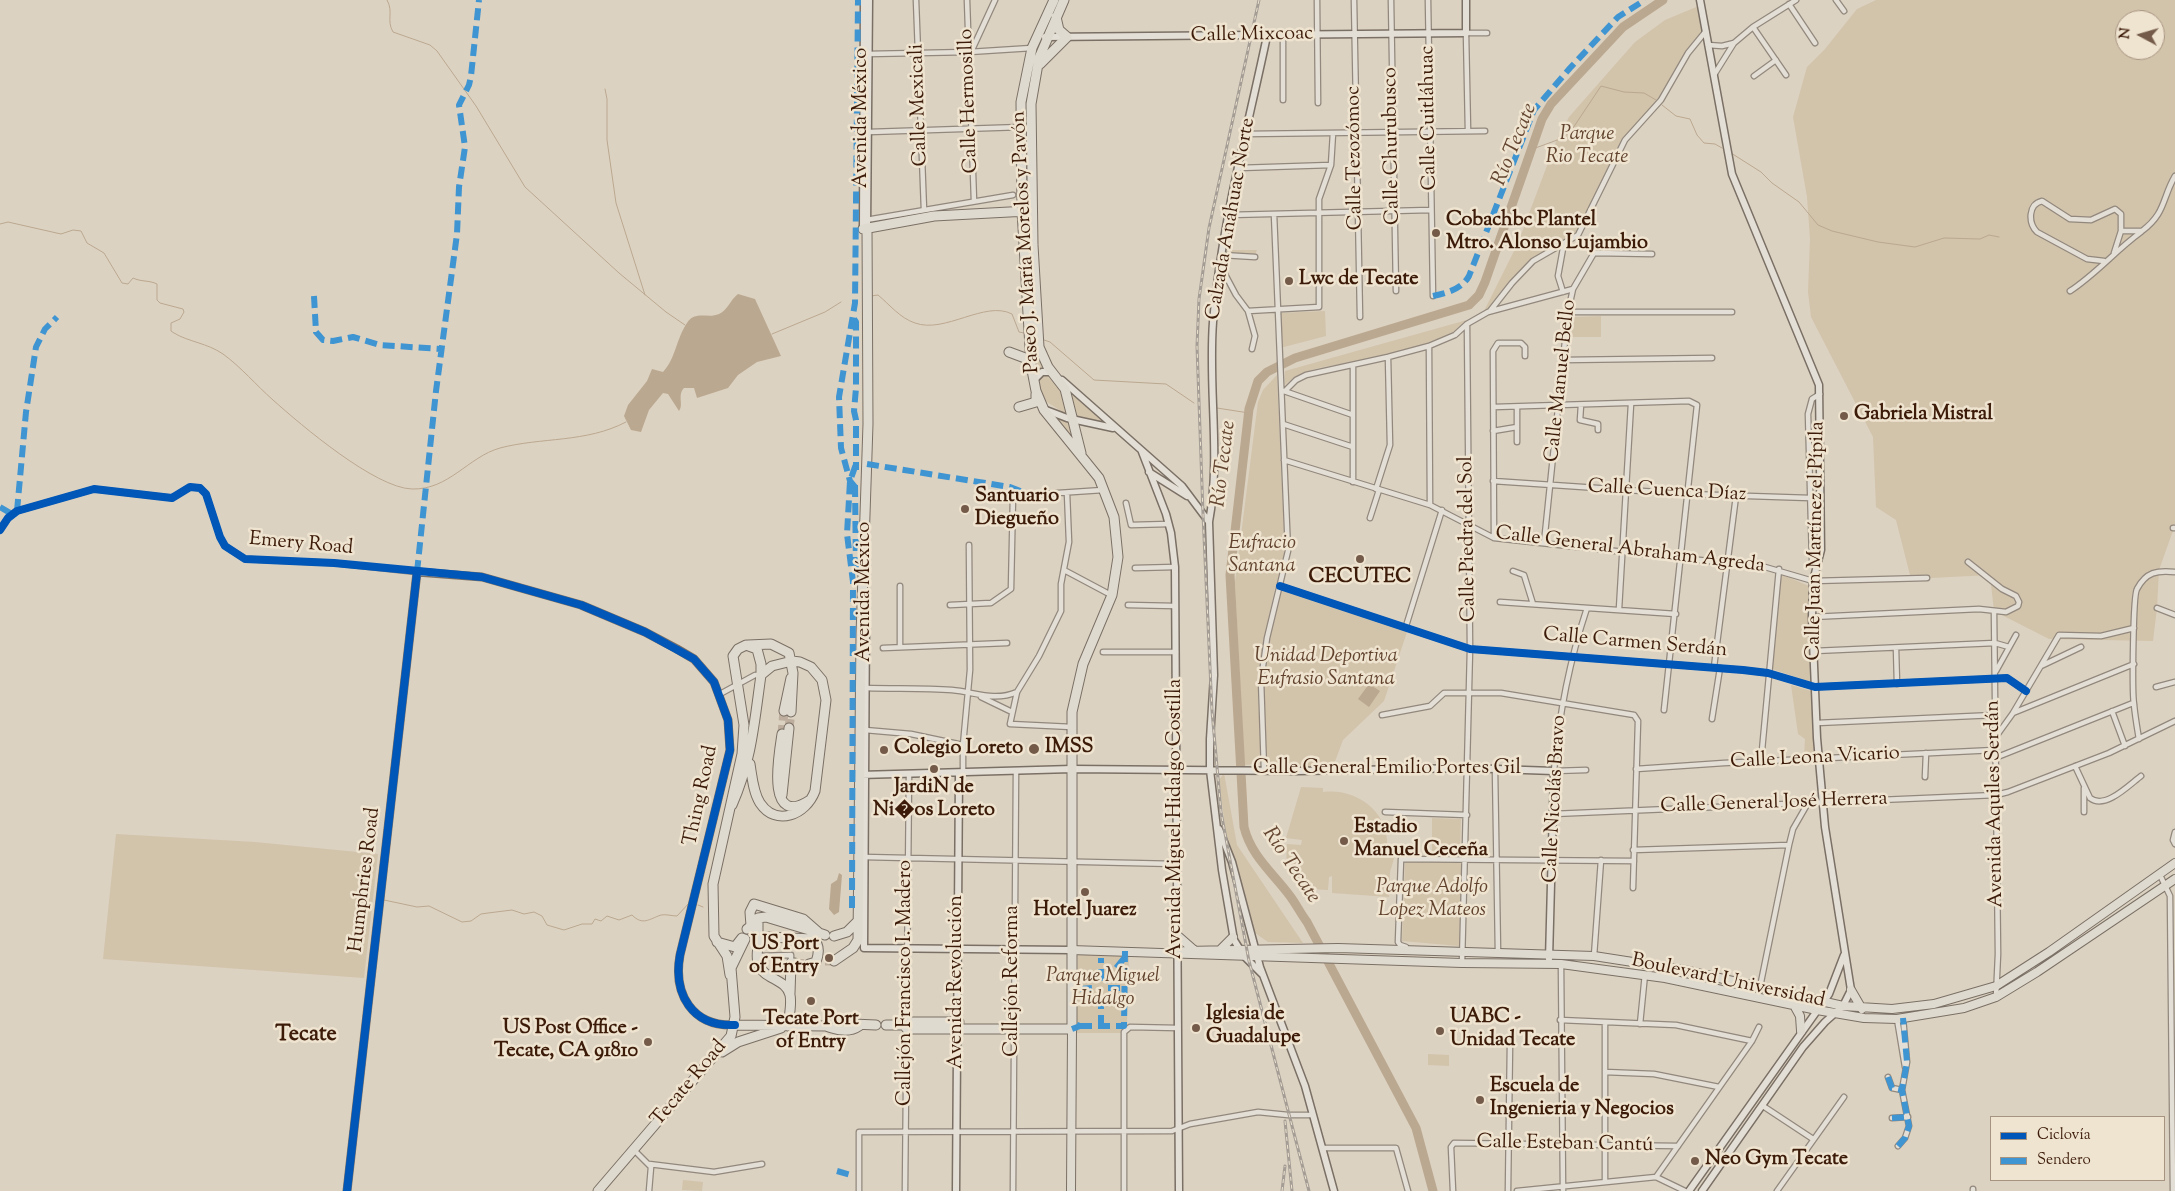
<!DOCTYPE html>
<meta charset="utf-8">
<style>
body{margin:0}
#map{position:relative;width:2175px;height:1191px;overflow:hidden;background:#dcd2c1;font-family:"Sorts Mill Goudy",serif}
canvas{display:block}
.legend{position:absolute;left:1990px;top:1116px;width:175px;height:65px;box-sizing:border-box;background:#efe4d0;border:1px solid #a79480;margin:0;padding:6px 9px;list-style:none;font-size:15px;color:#3c1b09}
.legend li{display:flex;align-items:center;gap:10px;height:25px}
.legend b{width:25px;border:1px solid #a79480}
.north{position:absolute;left:2115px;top:10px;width:50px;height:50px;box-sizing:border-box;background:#efe4d0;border:1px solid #a79480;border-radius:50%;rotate:276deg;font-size:14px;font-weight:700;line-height:20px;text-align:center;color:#3c1b09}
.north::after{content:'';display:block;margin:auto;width:18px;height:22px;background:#745b49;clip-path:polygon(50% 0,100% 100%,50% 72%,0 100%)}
</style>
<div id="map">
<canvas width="2175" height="1191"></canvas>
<ul class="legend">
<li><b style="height:6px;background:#0057b8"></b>Ciclovía</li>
<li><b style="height:6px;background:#3f94d2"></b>Sendero</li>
</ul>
<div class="north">N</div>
</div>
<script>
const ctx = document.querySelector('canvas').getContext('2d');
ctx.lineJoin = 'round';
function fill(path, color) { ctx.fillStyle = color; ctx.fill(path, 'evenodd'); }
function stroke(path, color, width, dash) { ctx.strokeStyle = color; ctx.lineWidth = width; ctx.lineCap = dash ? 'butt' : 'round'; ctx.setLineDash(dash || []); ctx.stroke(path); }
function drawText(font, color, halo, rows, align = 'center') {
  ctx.font = font + ' "Sorts Mill Goudy",serif'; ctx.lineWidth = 5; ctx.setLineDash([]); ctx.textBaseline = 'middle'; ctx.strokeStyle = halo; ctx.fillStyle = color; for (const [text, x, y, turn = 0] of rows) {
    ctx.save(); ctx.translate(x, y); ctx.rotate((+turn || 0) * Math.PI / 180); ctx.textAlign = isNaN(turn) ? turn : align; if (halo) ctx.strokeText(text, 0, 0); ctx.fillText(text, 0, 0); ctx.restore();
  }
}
fill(new Path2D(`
 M1876,0H2175V525L2159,570L2157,608L2153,641L2049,639L1994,611L1990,575L1911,579L1896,520L1876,507L1873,437L1811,317L1808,292L1810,239L1807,197L1793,117L1807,67L1825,49L1857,9ZM2125,20H2155V50H2125Z
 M1701,5L1706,34L1689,53L1667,93L1620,149L1576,236L1542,254L1496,304L1482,315L1518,243L1557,139L1569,117L1635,42L1665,20Z
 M1029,239L1034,336L1036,349L1043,368L1035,372L1027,251Z
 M1230,250H1257L1255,255L1230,254Z
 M1325,311L1326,336L1280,348L1279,313Z
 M1601,316V337H1571L1572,317Z
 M1467,320C1464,323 1460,327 1456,330C1438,344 1383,355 1361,361C1335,366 1304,366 1285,385V371Z
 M1046,375C1058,385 1064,395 1066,411L1064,413L1044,400L1036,380L1039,376Z
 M1277,375L1285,557L1275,588L1264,640L1260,672L1281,588L1408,629L1384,701L1343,740L1333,767L1262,768L1260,676L1258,695L1261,760L1258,764L1244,765L1235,582L1258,402L1263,390Z
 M1067,390L1109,424L1075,417Z
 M1052,416L1071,423L1078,448Z
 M1781,574L1809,586L1810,682L1772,669Z
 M1791,685L1811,691L1816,753L1804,756L1805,739L1798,734Z
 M1224,773L1237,845L1303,943L1268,942L1255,933L1240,877L1226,834L1219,780Z
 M1301,787L1323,788V792C1358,788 1391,813 1387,851L1396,852L1390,872L1389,897L1332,893V876L1329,877L1328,890C1294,889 1284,877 1287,844L1301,845L1302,840L1286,838Z
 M1432,818L1461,819L1460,853H1432Z
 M116,834L255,842L378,854L364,978L103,959Z
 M1405,861L1462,862L1459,946L1402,941Z
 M1078,954L1129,956L1127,1024L1121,1033H1077Z
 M1428,1054L1449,1055V1066L1428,1065Z
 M683,1180L703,1182L702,1191L682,1190Z`), '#d2c3ab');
fill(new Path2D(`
 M738,294L755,299L781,356L757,362L738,375L728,388L697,398L694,388H684C677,395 684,405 679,411L668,394L663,393L649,410L641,432L631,430L624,416L628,405L647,381L652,369L663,372C676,358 676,339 687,323C695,310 708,319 719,314C728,310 730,300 738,294Z
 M1369,684L1380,691L1369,707L1358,699Z
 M839,873L842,875L839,912L834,915L829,909L831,884L837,880Z`), '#bba890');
stroke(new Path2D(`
 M387,0C394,12 386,20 393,32L430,45L437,51L476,106L525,187L619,273L666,312L685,325
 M605,89L607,99V140L616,203L645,295
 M1662,105L1676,116L1690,119L1697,135L1704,143L1715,144L1722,148
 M1530,150L1560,139L1571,131L1601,86L1624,92L1644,93L1656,100
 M1731,153L1761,172L1772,183L1799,202L1818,225L1832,231L1878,242L1915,247L1944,238L1980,239L1989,235L1999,237
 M0,224L8,222L61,234L73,230L81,231L87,243L104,253L122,283L128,284L133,278C141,282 149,280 157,284V300L160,303L183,309L184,312L180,319L171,323V331L174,333C189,342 207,343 223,354C241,367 256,385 273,400C301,425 375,488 412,489C449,490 468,457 500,448C542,437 586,443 626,422
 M871,296L878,295C890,305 900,318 915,323C945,334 985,300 1012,314L1019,332L1024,333
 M772,334L825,312L841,302
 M1044,340L1050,342L1094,380L1166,384L1194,403
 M1217,408L1249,413
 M384,900L417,907L429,906L462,922L471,921L481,914L488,913L512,910L524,914L534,912L542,916L547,925L564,930L582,924H592L595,919L601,921L607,916L619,920L632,915C643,926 649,919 661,915C666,914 672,916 677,916L690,902
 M698,905L703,907`), '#bba890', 1);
stroke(new Path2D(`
 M1433,1191L1416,1128L1307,922C1301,914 1296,904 1290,896C1273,873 1251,856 1244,827L1230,575L1249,409L1258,381L1267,372L1295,358L1469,305L1479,295L1485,282L1542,119L1551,104L1623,27L1663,0`), '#bba890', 9);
stroke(new Path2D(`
 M789,728L791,712
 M782,734L784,711
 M825,961H834
 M795,963L809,964`), '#bcad9c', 9, [9, 4.5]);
const street = new Path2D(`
 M916,0L924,210
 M967,0L974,201
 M1317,0L1318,103
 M1354,0L1360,317
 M1391,0L1396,291
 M1428,0L1433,296
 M1836,0L1844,11
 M1789,4L1815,43
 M1753,27L1786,75
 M1708,45L1722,46L1734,43
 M971,52L995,0
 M868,54L969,52L1032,48
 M1714,75L1734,43L1753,27L1796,0
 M1754,76L1776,60
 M1283,100V36
 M1468,131L1466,33H1487
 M869,132L1022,127
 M1246,134L1485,131
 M1239,168L1331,165
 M1229,215L1431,210
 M866,220L1013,195
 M2114,253L2121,231
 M1222,255L1255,257
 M2104,261L2087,259L2037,232C2028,223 2028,204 2042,201L2070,219L2091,220L2115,209L2121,214V231H2142C2166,213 2162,198 2175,176
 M1220,265L1236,295L1248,311L1319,307V199L1331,165L1333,133
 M2070,291C2096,274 2115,251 2141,232
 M1563,292L1558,276L1564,243
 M1248,311L1255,336L1252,349
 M1490,311L1512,283L1533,261L1578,235L1625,140L1661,100L1688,53L1706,31
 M1568,312H1732
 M1429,346L1430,505
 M1564,360L1712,358
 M1353,366V482
 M1284,391L1353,415
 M1285,391L1296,380L1306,375L1388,357L1429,346L1455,335L1467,324L1488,312L1573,289
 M1581,405L1580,420L1598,424V430
 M1494,407L1689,401L1697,405L1664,710
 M1517,407V442
 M1283,424L1353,447
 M1493,431L1517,427
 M1284,460L1430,505L1494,538L1765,567L1813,581L1927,578
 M1493,481L1687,494L1810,498
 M1376,489L1390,445L1388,357
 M1067,493L1069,542L1061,584V611L1039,656L1017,692L1010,724L1072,727
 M1126,503L1131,525L1169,524
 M1370,518L1379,490
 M2173,528H2175
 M0,530L8,518L17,511L94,489L172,498L190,487L200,488L206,494L220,537L225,546L245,559L334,563L417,572
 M1494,538L1493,351L1498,343H1521L1525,347V356
 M1544,543L1568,312L1573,289L1594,253L1652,254
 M1818,566L1812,560L1808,414L1812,399L1820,394
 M1135,568L1175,567
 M1064,570L1111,595
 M1513,571L1524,575L1533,604
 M1280,586L1470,649L1743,670L1768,673L1815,687L2007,678L2026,691
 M1500,602L1676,614
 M950,605L991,603L1011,589L1013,496L1103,490
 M1128,605L1175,606
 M2157,608L2175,615
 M1619,609L1631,404
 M1994,611L1998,954L1996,997
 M1812,617L1979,609L2006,612L2018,606L2019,602L2016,596L2002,589L1968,562
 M1406,626L1442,510
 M900,647V586
 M883,648L1007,643
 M1896,648L1897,684
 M1814,651L1995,643L2009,647
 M1103,652H1176
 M2041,666L2081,647
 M1714,667L1736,496
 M1996,671L2016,635
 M2156,687L2175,682
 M866,688C894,689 923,688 952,690C975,692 994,702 1017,692
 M720,694L755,675H761
 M981,697L1012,712
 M2112,711L2125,746
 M2013,713L2134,664
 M1382,715L1430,706L1444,693H1501L1634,715L1638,721L1633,888
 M1712,719L1720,668
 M1817,723L1995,715
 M865,730L911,734L963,745
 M1995,738L2013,713L2059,635L2101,636L2134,628
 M2139,739C2137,727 2135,716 2134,704C2132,692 2133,595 2137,589C2146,572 2157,570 2175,572
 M1995,758L2133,703
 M1761,761L1779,569
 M2075,766L2090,798C2105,810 2129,785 2141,776
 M1495,769L1498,953
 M1636,769L1724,763L1995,750
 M1264,770L1261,680L1267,638L1288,551L1274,214
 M1586,770L1554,771C1559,714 1569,662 1587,608
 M963,773V745L970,670L969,545
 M1925,777L1926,753
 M1385,812L1467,815
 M2084,812V788
 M1553,814L1996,795L2008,792L2109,753L2175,721
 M2175,832L2173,840L2175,844
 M1633,850L1789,845
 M864,857L1176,864
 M2160,875L2170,896L2173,1191
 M1406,947L1400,945L1398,942L1401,859L1634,861
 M758,956L791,955V963
 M1594,956L1601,860
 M1462,963L1470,649L1467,324
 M1561,963L1563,1191
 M1760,987L1789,845L1793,829L1808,803
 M1897,1019L1905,1067
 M1560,1020L1676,1025L1752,1041
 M1605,1022V1181
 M1640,1024L1645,974
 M1605,1072L1654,1074L1719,1087
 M1888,1077L1892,1088L1902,1090
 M1763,1106L1813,1139
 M1892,1118L1908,1117
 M1898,1146L1905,1138L1909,1126L1902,1090L1907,1062L1903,1018
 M1323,1148H1396L1408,1191
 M634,1150L651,1167L649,1191
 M649,1164L714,1172L762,1164
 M1656,1177L1752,1041L1759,1027
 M1973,1189V1191
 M859,1191V1132L1172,1131L1190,1124L1258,1112L1288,1115H1313
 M905,1191L909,775
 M1013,1191L1016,771
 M1124,1191V1032L1130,1027L1178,1028
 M1453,1191L1451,1147L1454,1143L1678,1146
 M1508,1191L1510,1043
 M1517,1191L1656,1177L1685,1191
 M1777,1191L1844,1097`);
const secondary = new Path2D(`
 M1700,0L1732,174L1819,385L1821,550L1813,581L1812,617L1817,738L1825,827L1851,990L1843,1006L1825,1022L1803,1047L1702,1191
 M1045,37L1466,33V0
 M867,228L869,0
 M863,229L864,0
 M1034,380L1042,372H1052
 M1062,380L1182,486L1209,522L1214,675L1210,739V770L1222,870L1234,940L1244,956L1263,975
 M1046,410L1067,418L1113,428
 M1142,452L1166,514L1171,533L1175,567L1179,1191
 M1149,472L1187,496
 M1209,522C1221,457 1208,388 1213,322C1221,226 1247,131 1267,36
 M866,614L864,948L1071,950
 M860,775L1072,769L1297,771L1467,768L1554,771L1549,959
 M1219,829L1232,862L1260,967L1305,1086L1334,1191
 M347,1191L417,572L482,577L581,605L645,632L677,649L694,659L714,682L728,720L730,750L680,955C673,994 692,1027 735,1025
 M956,1191L959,774
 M1689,1191L1829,994L1844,955`);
const primary = new Path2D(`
 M1178,936L1194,950
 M1221,949L1233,937
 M1071,950L1462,963L1561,964L1665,978L1817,1010L1864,1018L1897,1019L1964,1008L1996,997L2037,972L2175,879
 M1185,951L1338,948L1594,956L1684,970L1843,1006L1892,1009L1934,1004L1996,986L2049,952L2175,863
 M1851,990L1862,1009
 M1794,1005L1800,1016L1801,1031
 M1071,1191L1072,1029`);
const highway = new Path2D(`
 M1064,0L1039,58L1031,104L1033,245L1039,347L1048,367L1065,389L1081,453
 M1040,64L1067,37L1059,30L1056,17
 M863,229L934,216L1028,211
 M1009,352L1025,358L1031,365
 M1019,407L1036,402V394
 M748,645L771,644L789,653L793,673L791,712
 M784,711L791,678
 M782,734C779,754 765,829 810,800
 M750,764C752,776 753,792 760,803C776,827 806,815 815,791L826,700L822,680L811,667L800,662L792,661L772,666L761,675
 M782,795L789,728
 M758,918V944
 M750,928L758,918L766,917L819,933
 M747,929L751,926L750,912L754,904L803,919L819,933L825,935
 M834,936L847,932L858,921
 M717,942L735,947L742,938
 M834,961L853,948L858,940L861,635L868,424L867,228
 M730,975L727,956L714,936L713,884L742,754L744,725L733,656L738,649L746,645L757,649L761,664V675C754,724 752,759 732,805
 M790,993L791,963H795
 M853,1024L876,1025
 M735,1025L826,1026C837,1030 849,1033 859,1026
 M886,1025H904L907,1029H1072V712L1083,664L1112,595L1118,557L1114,517L1099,478L1044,410L1036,391L1031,365L1022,211L1021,102L1032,48L1054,0
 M904,1025L907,1022H959
 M788,1026C789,1016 792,1004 790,995C786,978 763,980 758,963C756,957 758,949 758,944L767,937L813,939C820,945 819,954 816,962L809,964
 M722,1052L738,1042L781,1028
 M598,1191L731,1036L735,1017L731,968L745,939`);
stroke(street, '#92887d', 7);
stroke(secondary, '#7b7065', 9);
stroke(primary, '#7b7065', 10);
stroke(highway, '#7b7065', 11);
stroke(street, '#e4dfd6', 4.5);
stroke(secondary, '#e4dfd6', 6);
stroke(primary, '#dfdacf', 8);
stroke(highway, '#dfdacf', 9);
const rail = new Path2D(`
 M1259,0L1209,228L1199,299L1197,346L1203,514L1212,711L1221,812L1249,961L1309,1191
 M1285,1121L1292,1191
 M1282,1191L1285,1166`);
stroke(rail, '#a49d95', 3);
stroke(rail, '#efe4d0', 1, [4]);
stroke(new Path2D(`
 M314,296L316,332L323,340L333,341L353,337L380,345L441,349
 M1433,296C1447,293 1462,289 1469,276L1534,110L1570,68L1618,17L1645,0
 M854,319L856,322V388L854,411L856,420V470
 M867,464L1010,487L1031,495
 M855,485L856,572
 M855,487L850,481L841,448L839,397L855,303L858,0
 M0,507L12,514
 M17,511L26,412L36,347L45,329L57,317
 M417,572L436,391L457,234L459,187L465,147L459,105L469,85L471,76L479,0
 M852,908L853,582L847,534L850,481L856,464
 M1101,981V958
 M1105,982L1125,957
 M1108,988H1125
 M1080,989L1093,988
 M1080,1026H1124L1125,951
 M1101,1027V996
 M1072,1029L1080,1026L1072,1023
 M1888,1077L1892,1088L1902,1090
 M1892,1118L1908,1117
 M1898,1146L1905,1138L1909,1126L1902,1090L1907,1062L1903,1018
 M837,1171L851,1175`), '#3f94d2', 6, [12, 6]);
stroke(new Path2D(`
 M0,530L8,518L17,511L94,489L172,498L190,487L200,488L206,494L220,537L225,546L245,559L334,563L482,577L581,605L645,632L694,659L714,682L728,720L730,750L680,955C673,994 692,1027 735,1025
 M1280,586L1470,649L1743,670L1768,673L1815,687L2007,678L2026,691
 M347,1191L417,572`), '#0057b8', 8);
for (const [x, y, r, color] of [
 [1436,233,5,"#745b49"],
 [1289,281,5,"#745b49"],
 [1844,416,5,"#745b49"],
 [965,509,5,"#745b49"],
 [1360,559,5,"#745b49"],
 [1034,749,6,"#745b49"],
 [884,750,5,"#745b49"],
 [934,769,5,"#745b49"],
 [1344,841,5,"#745b49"],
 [1085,892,5,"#745b49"],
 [829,958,5,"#745b49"],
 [811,1001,5,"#745b49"],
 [1196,1028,5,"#745b49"],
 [1440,1031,5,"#745b49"],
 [648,1042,5,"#745b49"],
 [1480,1100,5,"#745b49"],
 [1695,1161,5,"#745b49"]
]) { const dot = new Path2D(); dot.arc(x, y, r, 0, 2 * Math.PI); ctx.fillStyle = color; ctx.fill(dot); stroke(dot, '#efe4d0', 2); }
drawText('20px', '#3c1b09', '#efe4d0', [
 ["Calle Mixcoac",1252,36,-1],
 ["Calle Hermosillo",970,101,-92],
 ["Calle Mexicali",920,105,-92],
 ["Avenida México",863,118,-90],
 ["Calle Cuitláhuac",1430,118,-91],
 ["Calle Churubusco",1393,146,-91],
 ["Calle Tezozómoc",1356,158,-91],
 ["Calzada Anáhuac Norte",1232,219,-80],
 ["Paseo J. María Morelos y Pavón",1027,242,-93],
 ["Calle Manuel Bello",1562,381,-84],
 ["Calle Cuenca Díaz",1667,492,3],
 ["Calle Piedra del Sol",1469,539,-91],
 ["Calle Juan Martínez el Pípila",1817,541,-89],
 ["Emery Road",301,545,5],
 ["Calle General Abraham Agreda",1630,551,7],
 ["Avenida México",866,592,-90],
 ["Calle Carmen Serdán",1635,644,5],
 ["Calle Leona Vicario",1815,759,-3],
 ["Calle General Emilio Portes Gil",1387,770],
 ["Thing Road",702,796,-78],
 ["Calle Nicolás Bravo",1556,799,-87],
 ["Calle General José Herrera",1774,804,-2],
 ["Avenida Aquiles Serdán",1996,804,-91],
 ["Avenida Miguel Hidalgo Costilla",1177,819,-90],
 ["Humphries Road",366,880,-83],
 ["Callejón Reforma",1014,981,-90],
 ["Avenida Revolución",958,982,-90],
 ["Boulevard Universidad",1728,982,12],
 ["Callejón Francisco I. Madero",907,983,-90],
 ["Tecate Road",690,1084,-50],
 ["Calle Esteban Cantú",1565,1145,1]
]);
drawText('italic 20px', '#60422d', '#efe4d0', [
 ["Parque",1587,136],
 ["Rio Tecate",1587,159],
 ["Eufracio",1262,545],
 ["Santana",1262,568],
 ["Unidad Deportiva",1326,658],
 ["Eufrasio Santana",1326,681],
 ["Parque Adolfo",1432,889],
 ["Lopez Mateos",1432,912],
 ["Parque Miguel",1103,978],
 ["Hidalgo",1103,1001]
]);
drawText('bold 20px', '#3c1b09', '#efe4d0', [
 ["Cobachbc Plantel",1446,222],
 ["Mtro. Alonso Lujambio",1446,245],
 ["Lwc de Tecate",1299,281],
 ["Gabriela Mistral",1854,416],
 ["Santuario",975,498],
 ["Diegueño",975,521],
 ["CECUTEC",1360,579,"center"],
 ["IMSS",1045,749],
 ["Colegio Loreto",894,750],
 ["JardiN de",934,789,"center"],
 ["Ni�os Loreto",934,812,"center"],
 ["Estadio",1354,829],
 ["Manuel Ceceña",1354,852],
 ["Hotel Juarez",1085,912,"center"],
 ["US Port",819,946,"right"],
 ["of Entry",819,969,"right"],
 ["Iglesia de",1206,1016],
 ["Guadalupe",1206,1039],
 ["UABC -",1450,1019],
 ["Unidad Tecate",1450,1042],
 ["Tecate Port",811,1021,"center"],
 ["of Entry",811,1044,"center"],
 ["US Post Office -",638,1030,"right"],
 ["Tecate, CA 91810",638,1053,"right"],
 ["Escuela de",1490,1088],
 ["Ingenieria y Negocios",1490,1111],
 ["Neo Gym Tecate",1705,1161]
], 'left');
drawText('italic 21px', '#644631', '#efe4d0', [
 ["Río Tecate",1516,145,-68],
 ["Río Tecate",1225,464,-83],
 ["Río Tecate",1290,866,56]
]);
drawText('bold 22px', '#3c1b09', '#efe4d0', [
 ["Tecate",306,1036]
]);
</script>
